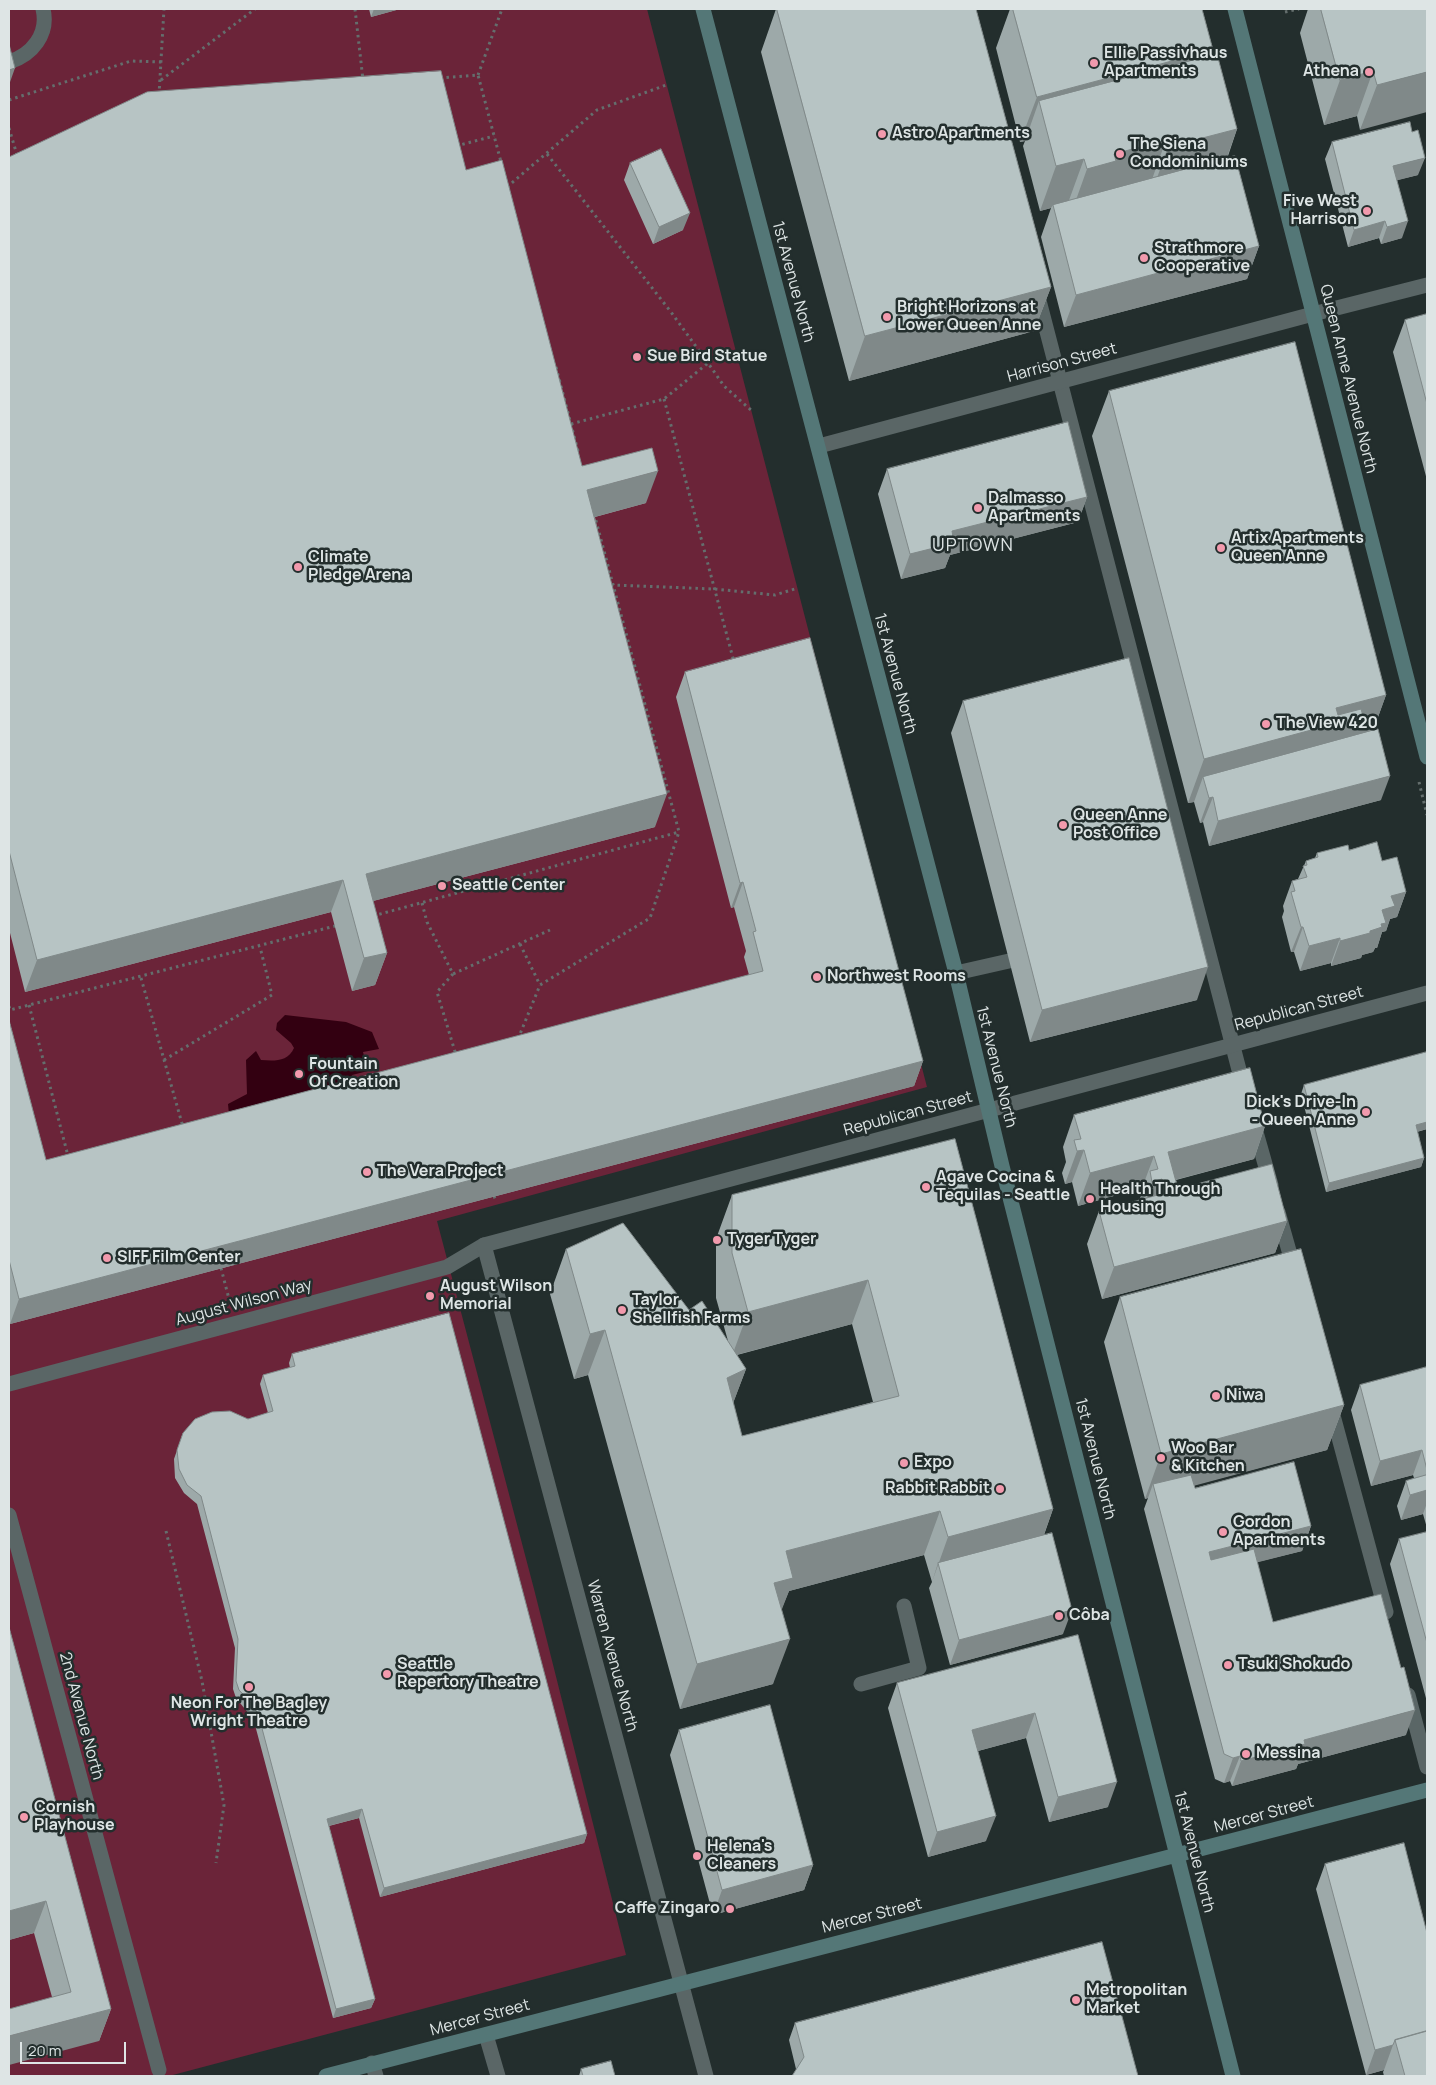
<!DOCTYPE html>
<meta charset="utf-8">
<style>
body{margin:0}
#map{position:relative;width:1436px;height:2085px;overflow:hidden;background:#232e2d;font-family:Manrope,sans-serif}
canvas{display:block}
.frame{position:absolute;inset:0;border:10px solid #dee5e5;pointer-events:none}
.scale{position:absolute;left:20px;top:2042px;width:106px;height:22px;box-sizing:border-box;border:2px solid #dee5e5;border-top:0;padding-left:6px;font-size:15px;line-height:18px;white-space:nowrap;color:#dee5e5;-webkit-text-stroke:4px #232e2d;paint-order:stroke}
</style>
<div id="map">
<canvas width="1436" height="2085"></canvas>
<div class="frame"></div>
<div class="scale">20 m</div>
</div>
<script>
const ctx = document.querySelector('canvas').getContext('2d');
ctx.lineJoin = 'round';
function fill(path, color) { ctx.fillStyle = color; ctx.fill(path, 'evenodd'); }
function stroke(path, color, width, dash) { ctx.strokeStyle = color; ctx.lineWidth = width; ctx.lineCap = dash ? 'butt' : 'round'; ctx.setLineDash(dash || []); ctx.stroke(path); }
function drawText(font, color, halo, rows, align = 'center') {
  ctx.font = font + ' Manrope,sans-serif'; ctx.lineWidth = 5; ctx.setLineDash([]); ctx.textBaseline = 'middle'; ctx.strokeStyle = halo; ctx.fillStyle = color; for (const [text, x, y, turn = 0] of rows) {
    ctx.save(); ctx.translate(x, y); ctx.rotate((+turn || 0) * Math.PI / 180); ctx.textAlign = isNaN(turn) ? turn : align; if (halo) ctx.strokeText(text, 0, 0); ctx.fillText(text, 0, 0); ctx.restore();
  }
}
fill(new Path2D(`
 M9,9H647L927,1087L437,1221L534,1589L626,1955L169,2076H9Z`), '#6b2439');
fill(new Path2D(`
 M285,1015L346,1022L372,1032L379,1049L363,1052L368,1071L352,1075L356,1091L230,1125L228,1104L247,1094L246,1060L256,1051L261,1060C274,1061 288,1062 294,1048L291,1043L276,1030L277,1023Z`), '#301');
stroke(new Path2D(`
 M355,9L363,80
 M1285,12L1299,9
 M478,75L502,9
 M440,78L478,75L501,162
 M161,80L255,9
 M159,95L164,9
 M9,100L131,61L162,62
 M9,128L17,155
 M456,146L494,136
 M547,154L671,312L708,363
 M507,187L597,110L669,84
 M556,367L579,455
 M664,399L734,662
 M571,424L664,399L708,363L724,386L752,411
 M611,585L714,589L775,595L798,588
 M1419,782L1427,815
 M422,903L427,922L453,974L550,930
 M373,916L679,832
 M520,944L540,985
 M453,974L437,992L456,1055
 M141,978L183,1127
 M29,1005L68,1156
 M9,1006L10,1010L29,1005L335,926
 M518,1039L540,985L650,918L679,832L595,517
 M164,1060L272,995L260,947
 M494,1196L496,1201
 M221,1268L229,1299
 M166,1531L202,1681L224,1805L216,1863`), '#646e6d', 3, [2.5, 4]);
stroke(new Path2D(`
 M9,62C32,55 49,34 43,9
 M1037,293L1244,1089
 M956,973L1009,961
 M1254,1125L1271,1185
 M1278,1212L1295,1272
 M1331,1408L1386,1612
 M861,1684L919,1668L904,1606
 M1408,1695L1427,1767
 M486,2035L498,2076
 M372,2063L376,2076`), '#5a6666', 15);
stroke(new Path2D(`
 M9,1384L447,1267L484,1245
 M9,1515L159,2070`), '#5a6666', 15);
stroke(new Path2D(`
 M1313,314L1427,285
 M706,2076L484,1245L1427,993`), '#5a6666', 15);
stroke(new Path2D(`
 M819,446L1313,314`), '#5a6666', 15);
stroke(new Path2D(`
 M703,9L956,973L1002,1166L1233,2076
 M1235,9L1427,757
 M326,2076L1427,1790`), '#547777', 15);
fill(new Path2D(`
 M369,9H400L371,17Z
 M776,9H976L1051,287L1034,331L849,381L761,52Z
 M1010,9H1202L1213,50L1211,56L1237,129L1227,159L1259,246L1247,279L1064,327L1041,237L1051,208L1040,211L1023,146L1025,141L1020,142L996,48Z
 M1308,9H1427L1360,130L1357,116L1324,125L1300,33Z
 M1332,142L1418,175L1397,180L1402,238L1381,244L1379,238L1348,247L1325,159Z
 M9,157L466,170L582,466L646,503L595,517L655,827L373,901L387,953L375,985L352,991L331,912L25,992L9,929Z
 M630,163L683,230L653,244L624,180Z
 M1427,314V480L1393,352L1405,320Z
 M1109,391L1386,695L1373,731L1381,800L1209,846L1203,822L1200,823L1194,802L1188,803L1092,436Z
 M887,469L1087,497L1078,522L950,555L945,568L901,579L878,494Z
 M685,672L923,1061L914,1086L10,1324L9,1320V1020L46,1160L749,975L744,957L746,951L734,907L731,908L676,697Z
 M963,701L1197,1000L1030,1042L951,733Z
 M1349,850L1382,861L1406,892L1397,917L1390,919L1386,931L1382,932L1377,948H1375L1373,952L1362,955L1361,958L1331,966V963L1300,971L1294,952H1291L1282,917L1284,911L1283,906L1292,881L1298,879L1306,861L1315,858L1317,853Z
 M1427,1052V1129L1417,1132L1424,1158L1421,1167L1326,1192L1301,1094L1304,1085Z
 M1074,1115L1265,1126L1254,1159L1176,1180L1178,1189L1287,1221L1275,1253L1102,1299L1087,1244L1099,1211L1139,1201L1143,1189L1142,1188L1078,1206L1072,1182L1065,1184L1062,1173L1066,1162L1063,1147Z
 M955,1139L1053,1509L1044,1535L1063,1634L950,1665L929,1588L932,1582L924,1555L789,1591L781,1610L773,1684L680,1709L588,1375L574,1379L550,1294L566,1249L689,1310L728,1341L716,1298V1239L732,1195ZM852,1324L873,1402L742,1436L733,1403L746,1369L737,1355Z
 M1120,1297L1344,1405L1327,1450L1194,1485L1195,1488L1311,1526L1302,1551L1257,1562L1273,1622L1406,1735L1298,1764L1296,1769L1232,1786L1230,1781L1224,1783L1215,1779L1144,1509L1148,1498L1145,1499L1104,1342Z
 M292,1354L587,1834L584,1843L380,1897L359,1818L329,1826L375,1999L371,2008L333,2018L255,1725L249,1714L236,1698L233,1689L235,1648L197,1504L184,1493L175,1478L174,1459L183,1433L248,1419L268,1413L260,1384L263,1375L290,1368L289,1363Z
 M1427,1367V1528L1423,1514L1401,1520L1397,1506L1406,1481L1414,1478L1413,1475L1371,1486L1351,1410L1360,1385Z
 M1427,1532V1702L1390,1564L1399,1539Z
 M9,1627L111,2009L99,2041L52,1997L34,1933L9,1940Z
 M1078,1635L1108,1807L1049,1822L1026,1738L978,1751L986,1841L928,1857L888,1708L897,1683Z
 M679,1730L813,1865L804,1890L713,1915L670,1755Z
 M1325,1864L1427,2076H1384L1383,2072L1384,2070L1366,2075L1316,1889Z
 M795,2023L1138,2076L796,2069L789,2040Z
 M581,2069L615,2076H579Z`), '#9da9a9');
fill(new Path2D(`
 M374,9H400L371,17Z
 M1213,50L1197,95L1039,101L1025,141L1020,142L1037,97Z
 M15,68L9,85V70Z
 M1373,71L1357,116L1324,125L1340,80Z
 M1427,72V112L1360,130L1377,85Z
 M1237,129L1221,174L1152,192L1168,147Z
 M1166,140L1150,185L1071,214L1087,169L1114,154Z
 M1425,158L1418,175L1387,183L1393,166Z
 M1084,159L1068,203L1053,205L1051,208L1040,211L1056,166Z
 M690,213L683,230L653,244L659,227Z
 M1385,221L1379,238L1348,247L1354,230Z
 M1408,221L1402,238L1381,244L1387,227Z
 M1259,246L1247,279L1064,327L1076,295Z
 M1051,287L1034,331L849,381L865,336Z
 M658,471L646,503L576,522L587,490Z
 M1087,497L1078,522L950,555L945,568L901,579L910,554L952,531Z
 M1386,695L1370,739L1203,777L1194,802L1188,803L1204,759L1336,708Z
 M1390,776L1381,800L1209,846L1218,821Z
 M667,794L655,827L354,906L366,874Z
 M1213,797L1203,822L1200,823L1209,798Z
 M343,880L331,912L25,992L37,960Z
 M743,882L734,907L731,908L740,883Z
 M1406,892L1397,917L1390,919L1386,931L1382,932L1377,948H1375L1373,952L1362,955L1361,958L1331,966L1340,941L1382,910L1391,896Z
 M1301,927H1303L1294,952H1291Z
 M1340,938L1331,963L1300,971L1309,946Z
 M387,953L375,985L352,991L364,958Z
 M1208,967L1197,1000L1030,1042L1042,1010Z
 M923,1061L914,1086L10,1324L19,1299Z
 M1427,1122V1129L1412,1133L1416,1125Z
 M1265,1126L1254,1159L1163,1183L1162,1179L1150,1212L1141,1214L1152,1182L1168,1152Z
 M1084,1150L1072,1182L1065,1184L1077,1151Z
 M1154,1156L1142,1188L1078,1206L1090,1173Z
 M1424,1158L1421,1167L1326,1192L1329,1183Z
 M1287,1221L1275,1253L1102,1299L1114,1267Z
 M868,1280L852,1324L732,1356L748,1312Z
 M605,1330L588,1375L574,1379L590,1334Z
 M746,1369L729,1414L727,1378Z
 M1344,1405L1327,1450L1156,1496L1153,1484L1148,1498L1145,1499L1161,1454Z
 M1422,1450L1413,1475L1371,1486L1380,1461Z
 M1427,1490V1503L1423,1514L1401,1520L1410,1495Z
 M1053,1509L1037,1554L938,1563L932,1582L948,1537Z
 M940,1511L924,1555L789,1591L777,1622L757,1628L786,1551Z
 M1311,1526L1302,1551L1200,1577L1209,1552Z
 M1072,1610L1063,1634L950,1665L959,1640Z
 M790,1639L773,1684L680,1709L697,1664Z
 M1415,1710L1406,1735L1298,1764L1296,1769L1232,1786L1241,1761L1304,1740Z
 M1035,1713L1026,1738L963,1755L972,1730Z
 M1240,1756L1230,1781L1224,1783L1233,1758Z
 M1117,1782L1108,1807L1049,1822L1058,1797Z
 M362,1809L359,1818L324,1827L327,1819Z
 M996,1816L986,1841L928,1857L937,1832Z
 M587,1834L584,1843L380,1897L384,1888Z
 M813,1865L804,1890L713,1915L722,1890Z
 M46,1901L34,1933L9,1940V1911Z
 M375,1999L371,2008L333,2018L336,2009Z
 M111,2009L99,2041L9,2065V2036Z
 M1393,2045L1384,2070L1366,2075L1375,2050Z`), '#808989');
const building = new Path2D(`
 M777,9H976L1051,287L865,336Z
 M1013,9H1202L1213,50L1037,97Z
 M1321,9H1427V72L1377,85L1373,71L1340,80Z
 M9,44L15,68L9,70Z
 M1217,54L1237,129L1168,147L1166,140L1114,154L1116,161L1087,169L1084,159L1056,166L1039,101Z
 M441,71L466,170L502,160L582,466L652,448L658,471L587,490L667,794L366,874L387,953L364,958L343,880L37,960L9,851V157L147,92Z
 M1410,122L1412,132L1418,130L1425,158L1393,166L1408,221L1387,227L1385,221L1354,230L1332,142Z
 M661,149L690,213L659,227L630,163Z
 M1235,156L1259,246L1076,295L1053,205Z
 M1427,314V404L1405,320Z
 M1295,342L1386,695L1336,708L1338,715L1361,709L1363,716L1204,759L1109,391Z
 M1068,422L1087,497L952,531L954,543L910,554L887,469Z
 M810,638L923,1061L19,1299L9,1260V1020L46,1160L763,971L753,932L756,931L743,882L740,883L685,672Z
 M1129,658L1208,967L1042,1010L963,701Z
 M1378,729L1390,776L1218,821L1213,797L1209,798L1203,777Z
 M1377,842L1382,861L1397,857L1406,892L1391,896L1395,906L1382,910L1386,923L1381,924L1382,927L1370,931V933L1340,941V938L1309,946L1303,927H1301L1291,892L1295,891L1292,881L1307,877L1303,866L1307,865L1306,861L1318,857L1317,853L1348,845L1349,850Z
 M1427,1052V1122L1416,1125L1424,1158L1329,1183L1304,1085Z
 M1250,1068L1265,1126L1168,1152L1178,1189L1272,1164L1287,1221L1114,1267L1099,1211L1165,1193L1162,1179L1152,1182L1150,1171L1158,1169L1154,1156L1090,1173L1084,1150L1077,1151L1074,1140L1081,1139L1074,1115Z
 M955,1139L1053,1509L948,1537L940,1511L786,1551L793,1578L774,1583L790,1639L697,1664L605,1330L590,1334L566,1249L623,1223L689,1310L702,1301L746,1369L727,1378L742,1436L899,1396L868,1280L748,1312L732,1253V1195Z
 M1301,1249L1344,1405L1161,1454L1120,1297Z
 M449,1313L587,1834L384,1888L362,1809L327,1819L375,1999L336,2009L259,1717L253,1705L239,1690L236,1681L238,1639L201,1496L187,1485L179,1469L177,1450L183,1433L195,1419L212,1412L230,1411L248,1419L273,1411L263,1375L295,1366L292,1354Z
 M1427,1367V1470L1422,1450L1380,1461L1360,1385Z
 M1294,1462L1311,1526L1209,1552L1211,1560L1254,1549L1273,1622L1381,1594L1401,1668L1404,1667L1415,1710L1304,1740L1305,1744L1241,1761L1240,1756L1233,1758L1224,1754L1153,1484L1191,1475L1195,1488Z
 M1427,1475V1490L1410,1495L1406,1481Z
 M1427,1532V1643L1399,1539Z
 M1052,1533L1072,1610L959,1640L938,1563Z
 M9,1627L111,2009L9,2036V2009L71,1992L46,1901L9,1911Z
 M1078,1635L1117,1782L1058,1797L1035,1713L972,1730L996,1816L937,1832L897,1683Z
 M770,1705L813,1865L722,1890L679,1730Z
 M1404,1843L1427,1933V2031L1395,2040L1393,2045L1375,2050L1325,1864Z
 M1102,1942L1138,2076H792L804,2057L795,2023Z
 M1427,2031V2076H1405L1395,2040Z
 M611,2061L615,2076H583L581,2069Z`);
fill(building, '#b7c4c4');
stroke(building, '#808989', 1);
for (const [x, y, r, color] of [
 [1094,63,5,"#f29aad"],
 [1369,72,5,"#f29aad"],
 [882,134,5,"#f29aad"],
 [1120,154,5,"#f29aad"],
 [1367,211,5,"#f29aad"],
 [1144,258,5,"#f29aad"],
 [887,317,5,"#f29aad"],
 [637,357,5,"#f29aad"],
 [978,508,5,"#f29aad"],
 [1221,548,5,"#f29aad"],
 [298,567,5,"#f29aad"],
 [1266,724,5,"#f29aad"],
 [1063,825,5,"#f29aad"],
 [442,886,5,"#f29aad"],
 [817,977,5,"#f29aad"],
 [299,1074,5,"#f29aad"],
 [1366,1112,5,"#f29aad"],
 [367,1172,5,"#f29aad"],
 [926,1187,5,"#f29aad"],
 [1090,1199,5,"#f29aad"],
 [717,1240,5,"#f29aad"],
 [107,1258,5,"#f29aad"],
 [430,1296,5,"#f29aad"],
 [622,1310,5,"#f29aad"],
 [1216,1396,5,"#f29aad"],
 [1161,1458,5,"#f29aad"],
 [904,1463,5,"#f29aad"],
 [1000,1489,5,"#f29aad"],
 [1223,1532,5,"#f29aad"],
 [1059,1616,5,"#f29aad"],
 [1228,1665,5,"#f29aad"],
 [387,1674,5,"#f29aad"],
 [249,1687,5,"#f29aad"],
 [1246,1754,5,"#f29aad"],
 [24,1817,5,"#f29aad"],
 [697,1856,5,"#f29aad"],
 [730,1909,5,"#f29aad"],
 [1076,2000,5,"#f29aad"]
]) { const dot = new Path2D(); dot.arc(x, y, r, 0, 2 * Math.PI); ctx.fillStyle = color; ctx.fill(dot); stroke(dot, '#232e2d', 2); }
drawText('bold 16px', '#dee5e5', '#232e2d', [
 ["Ellie Passivhaus",1104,54],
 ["Apartments",1104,72],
 ["Athena",1359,72,"right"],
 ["Astro Apartments",892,134],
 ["The Siena",1130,145],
 ["Condominiums",1130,163],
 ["Five West",1357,202,"right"],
 ["Harrison",1357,220,"right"],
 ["Strathmore",1154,249],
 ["Cooperative",1154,267],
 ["Bright Horizons at",897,308],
 ["Lower Queen Anne",897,326],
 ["Sue Bird Statue",647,357],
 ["Dalmasso",988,499],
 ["Apartments",988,517],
 ["Artix Apartments",1231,539],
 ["Queen Anne",1231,557],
 ["Climate",308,558],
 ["Pledge Arena",308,576],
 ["The View 420",1276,724],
 ["Queen Anne",1073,816],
 ["Post Office",1073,834],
 ["Seattle Center",452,886],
 ["Northwest Rooms",827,977],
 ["Fountain",309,1065],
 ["Of Creation",309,1083],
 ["Dick's Drive-In",1356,1103,"right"],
 ["- Queen Anne",1356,1121,"right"],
 ["The Vera Project",377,1172],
 ["Agave Cocina &",936,1178],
 ["Tequilas - Seattle",936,1196],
 ["Health Through",1100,1190],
 ["Housing",1100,1208],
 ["Tyger Tyger",727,1240],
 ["SIFF Film Center",117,1258],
 ["August Wilson",440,1287],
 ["Memorial",440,1305],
 ["Taylor",632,1301],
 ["Shellfish Farms",632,1319],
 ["Niwa",1226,1396],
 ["Woo Bar",1171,1449],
 ["& Kitchen",1171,1467],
 ["Expo",914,1463],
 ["Rabbit Rabbit",990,1489,"right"],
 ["Gordon",1233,1523],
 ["Apartments",1233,1541],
 ["Côba",1069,1616],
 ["Seattle",397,1665],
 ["Repertory Theatre",397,1683],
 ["Tsuki Shokudo",1238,1665],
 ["Neon For The Bagley",249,1704,"center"],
 ["Wright Theatre",249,1722,"center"],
 ["Messina",1256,1754],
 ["Cornish",34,1808],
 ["Playhouse",34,1826],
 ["Helena's",707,1847],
 ["Cleaners",707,1865],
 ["Caffe Zingaro",720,1909,"right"],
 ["Metropolitan",1086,1991],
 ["Market",1086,2009]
], 'left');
drawText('16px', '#dee5e5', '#232e2d', [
 ["1st Avenue North",793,282,75],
 ["Harrison Street",1062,363,-15],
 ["Queen Anne Avenue North",1348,379,76],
 ["1st Avenue North",895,674,75],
 ["Republican Street",1299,1009,-15],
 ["1st Avenue North",996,1067,76],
 ["Republican Street",908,1114,-15],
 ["August Wilson Way",244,1303,-15],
 ["1st Avenue North",1095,1459,76],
 ["Warren Avenue North",612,1656,75],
 ["2nd Avenue North",81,1716,75],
 ["Mercer Street",1264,1815,-15],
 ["1st Avenue North",1194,1852,76],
 ["Mercer Street",872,1916,-14],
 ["Mercer Street",480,2018,-15]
]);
ctx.letterSpacing = '1px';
drawText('18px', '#dee5e5', '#232e2d', [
 ["UPTOWN",973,546]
]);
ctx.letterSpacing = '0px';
</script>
